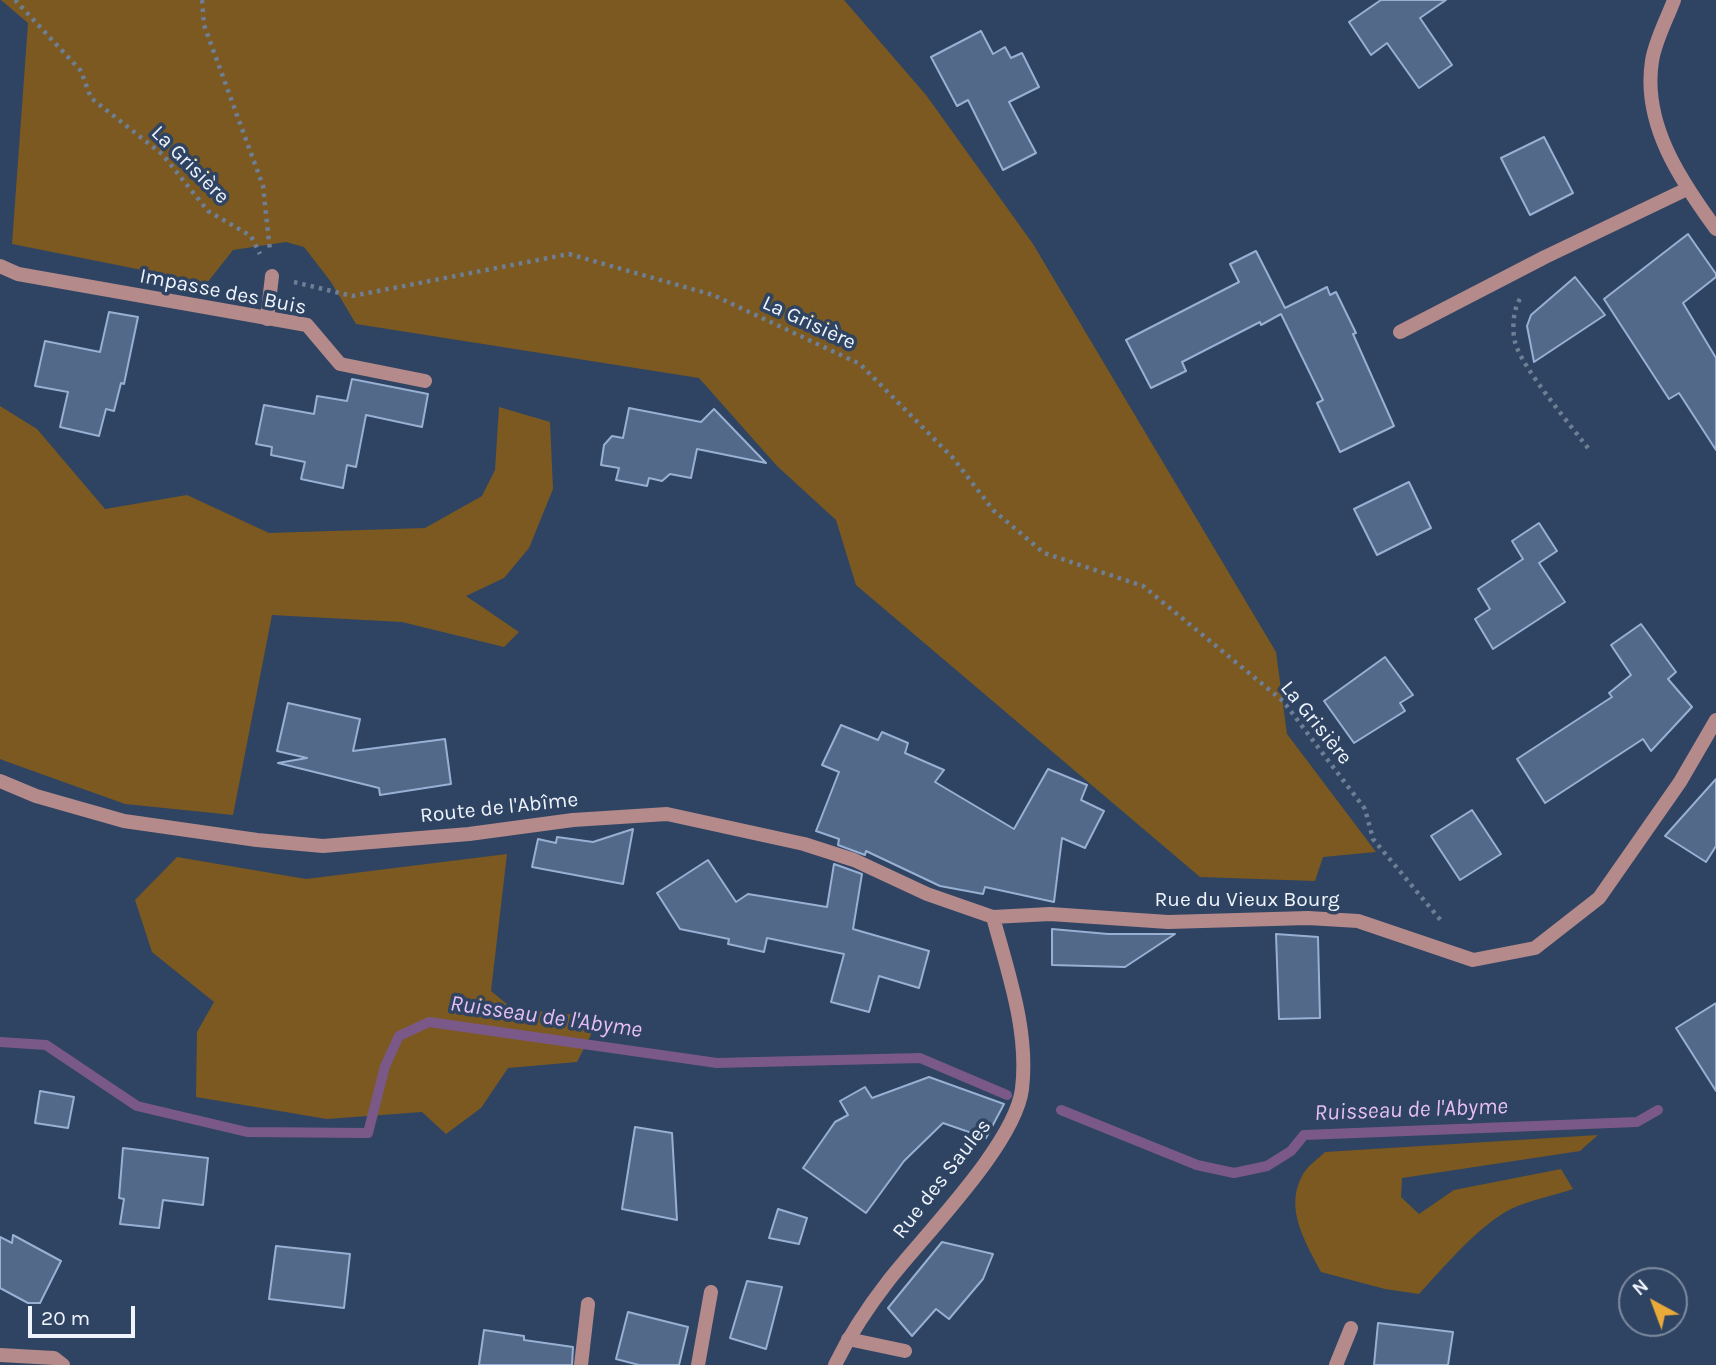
<!DOCTYPE html>
<meta charset="utf-8">
<style>
body{margin:0}
#map{position:relative;width:1716px;height:1365px;overflow:hidden;background:#2f4462;font-family:Karla,sans-serif}
canvas{display:block}
.north{position:absolute;left:1618px;top:1267px;width:70px;height:70px;box-sizing:border-box;background:#2f4462;border:2px solid #7c8aa0;border-radius:50%;rotate:319deg;font-size:19px;font-weight:700;line-height:28px;text-align:center;color:#eff4fc}
.north::after{content:'';display:block;margin:auto;width:24px;height:32px;background:#eaaa39;clip-path:polygon(50% 0,100% 100%,50% 72%,0 100%)}
.scale{position:absolute;left:28px;top:1306px;width:107px;height:32px;box-sizing:border-box;border:4px solid #eff4fc;border-top:0;padding-left:9px;font-size:21px;line-height:24px;white-space:nowrap;color:#eff4fc;-webkit-text-stroke:5px #2f4462;paint-order:stroke}
</style>
<div id="map">
<canvas width="1716" height="1365"></canvas>
<div class="north">N</div>
<div class="scale">20 m</div>
</div>
<script>
const ctx = document.querySelector('canvas').getContext('2d');
ctx.lineJoin = 'round';
function fill(path, color) { ctx.fillStyle = color; ctx.fill(path, 'evenodd'); }
function stroke(path, color, width, dash) { ctx.strokeStyle = color; ctx.lineWidth = width; ctx.lineCap = dash ? 'butt' : 'round'; ctx.setLineDash(dash || []); ctx.stroke(path); }
function drawText(font, color, halo, rows, align = 'center') {
  ctx.font = font + ' Karla,sans-serif'; ctx.lineWidth = 7; ctx.setLineDash([]); ctx.textBaseline = 'middle'; ctx.strokeStyle = halo; ctx.fillStyle = color; for (const [text, x, y, turn = 0] of rows) {
    ctx.save(); ctx.translate(x, y); ctx.rotate((+turn || 0) * Math.PI / 180); ctx.textAlign = isNaN(turn) ? turn : align; if (halo) ctx.strokeText(text, 0, 0); ctx.fillText(text, 0, 0); ctx.restore();
  }
}
fill(new Path2D(`
 M1,0H844L926,95L1033,244L1276,652L1287,734L1376,852L1323,857L1315,881L1200,877L856,585L836,520L777,466L699,378L356,324L331,282L304,247L286,242L233,250L207,283L12,244L28,23Z
 M0,406L37,429L105,509L187,495L269,533L425,528L482,496L495,470L499,407L550,422L553,489L529,548L504,578L466,596L519,632L504,647L402,622L272,615L233,815L125,804L5,761L0,759Z
 M507,854L491,991L513,1009L600,1017L577,1062L508,1068L481,1108L446,1134L422,1112L327,1119L196,1097L197,1032L214,1002L152,952L135,900L177,857L306,879Z
 M1598,1135L1580,1151L1402,1178L1401,1197L1419,1214L1454,1190L1561,1169L1573,1189C1553,1196 1530,1200 1511,1209C1479,1225 1443,1268 1419,1294L1385,1289L1321,1272C1306,1243 1284,1209 1302,1176C1306,1167 1318,1159 1325,1152Z`), '#7b5920');
stroke(new Path2D(`
 M0,1042L46,1045L137,1106L247,1132L368,1133L385,1066L399,1036L429,1022L717,1063L920,1058L1007,1095
 M1061,1110L1197,1165L1234,1173L1267,1166L1291,1151L1304,1135L1637,1122L1658,1110`), '#7a5988', 10);
const building = new Path2D(`
 M1381,0H1446L1420,18L1452,65L1419,88L1387,43L1371,55L1349,22Z
 M981,31L993,54L1005,47L1011,58L1022,53L1039,87L1009,102L1036,153L1003,170L968,100L957,106L931,57Z
 M1544,137L1573,193L1530,215L1501,158Z
 M1688,234L1716,274V277L1683,303L1716,358V450L1679,393L1669,399L1604,299Z
 M1256,251L1285,308L1327,287L1330,295L1336,292L1356,333L1353,334L1394,426L1340,452L1317,403L1323,400L1281,314L1261,325L1260,322L1182,362L1186,371L1151,388L1126,340L1239,282L1230,264Z
 M1575,277L1605,315L1534,362L1527,326L1531,315Z
 M109,312L138,317L124,384L121,383L114,411L106,409L99,436L60,427L68,392L35,386L45,341L100,352Z
 M352,379L428,394L422,427L366,415L356,467L347,465L343,488L301,479L305,462L271,455L272,447L256,444L264,405L314,414L317,396L347,401Z
 M629,408L701,422L714,409L766,463L697,449L691,478L670,474L662,481L649,478L647,486L616,480L619,468L601,465L604,445L612,436L623,438Z
 M1409,482L1431,528L1377,555L1354,509Z
 M1539,523L1557,551L1539,563L1565,602L1493,649L1475,619L1490,609L1478,589L1523,559L1512,541Z
 M1641,624L1676,672L1668,679L1692,707L1651,751L1643,739L1545,803L1517,759L1612,697L1609,693L1631,675L1611,645Z
 M1385,657L1413,695L1400,703L1405,711L1354,743L1324,701Z
 M288,703L360,719L353,751L445,739L451,784L380,795L379,788L278,763L307,758L277,751Z
 M841,725L878,740L882,732L908,743L905,753L944,770L935,782L1014,829L1048,769L1087,785L1081,800L1104,811L1085,848L1062,838L1054,902L985,887L983,894L940,886L866,851L865,855L838,845L839,839L816,831L839,772L822,765Z
 M1716,779V846L1706,862L1665,836Z
 M1472,810L1501,854L1460,880L1431,836Z
 M633,829L623,884L532,867L538,839L556,843L557,837L593,842Z
 M708,860L736,902L748,894L827,907L834,864L862,874L853,929L929,951L919,988L879,976L869,1012L831,1002L844,954L767,938L764,952L728,944L729,939L680,929L657,893Z
 M1052,929L1108,934H1175L1125,967L1052,965Z
 M1276,934L1318,937L1320,1018L1279,1019Z
 M1716,1003V1091L1676,1028Z
 M929,1077L1004,1104L986,1138L943,1123L904,1161L866,1213L803,1168L835,1122L848,1115L840,1101L865,1087L872,1098Z
 M40,1091L74,1097L68,1128L35,1123Z
 M635,1127L672,1133L677,1220L622,1209Z
 M123,1148L208,1158L203,1205L163,1200L159,1228L120,1224L124,1199L119,1198Z
 M778,1209L807,1218L799,1244L769,1238Z
 M13,1235L61,1261L40,1303H28L0,1288V1237L12,1243Z
 M942,1242L993,1254L983,1279L949,1319L936,1309L912,1336L888,1308Z
 M276,1246L350,1254L344,1308L269,1299Z
 M747,1281L782,1287L766,1349L730,1338Z
 M628,1312L688,1327L679,1365H639L616,1359Z
 M1378,1323L1453,1332L1448,1365H1374Z
 M484,1330L524,1336V1340L573,1347L572,1365H479Z`);
fill(building, '#526989');
stroke(building, '#97b0d4', 2);
stroke(new Path2D(`
 M15,0L81,71L91,98L162,154L208,211L251,236L260,254
 M202,0L204,25L263,186L270,251
 M294,282L352,296L569,254L713,295L860,364L953,458L993,510L1044,553L1143,586L1283,701L1365,809L1373,839L1443,923
 M1520,299C1513,309 1512,330 1515,342C1521,367 1573,428 1591,452`), '#6e7e94', 4.5, [3.5, 5]);
stroke(new Path2D(`
 M267,319L272,276
 M1400,332L1545,257L1687,189
 M848,1339L905,1351
 M581,1365L588,1304
 M698,1365L711,1292
 M1336,1365L1351,1328`), '#b58a8b', 14);
stroke(new Path2D(`
 M1674,0C1667,19 1655,41 1652,61C1642,124 1681,181 1716,229
 M0,266L18,274L307,325L340,364L425,381
 M0,781L36,796L124,821L257,840L323,846L469,834L573,820L667,814L804,844L854,860L927,894L993,917L1050,914L1168,922L1308,918L1358,921L1473,960L1535,948L1599,898L1680,782L1716,720
 M0,1355L54,1358L63,1365
 M835,1365C850,1334 868,1307 889,1280C925,1234 1015,1144 1022,1089C1029,1031 1008,973 993,917`), '#b58a8b', 14);
drawText('21px', '#eff4fc', '#2f4462', [
 ["La Grisière",190,165,45],
 ["Impasse des Buis",223,292,11],
 ["La Grisière",809,323,25],
 ["La Grisière",1316,723,51],
 ["Route de l'Abîme",499,808,-6],
 ["Rue du Vieux Bourg",1247,900],
 ["Rue des Saules",942,1179,-52]
]);
drawText('italic 23px', '#e7bef6', '#2f4462', [
 ["Ruisseau de l'Abyme",546,1017,8],
 ["Ruisseau de l'Abyme",1411,1110,-2]
]);
</script>
